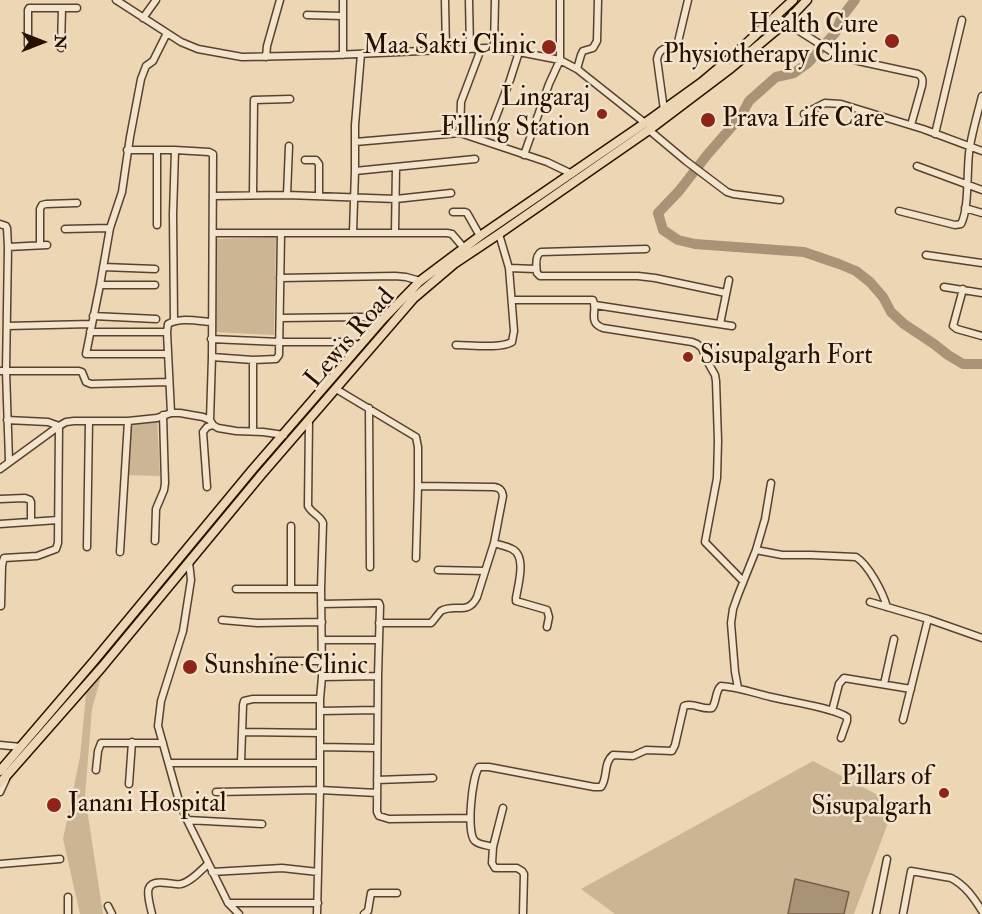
<!DOCTYPE html>
<style>
body{margin:0}
#map{position:relative;width:982px;height:914px;overflow:hidden;background:#edd6b3;font-family:"IM FELL Double Pica",serif}
canvas{display:block}
.north{position:absolute;left:12px;top:12px;width:60px;height:60px;-webkit-text-stroke:4px #f3e4ce;paint-order:stroke;rotate:90deg;font-size:16px;font-weight:700;line-height:24px;text-align:center;color:#261101}
.north::after{content:'';display:block;margin:auto;width:21px;height:27px;background:#261101;clip-path:polygon(50% 0,100% 100%,50% 72%,0 100%)}
</style>
<div id="map">
<canvas width="982" height="914"></canvas>
<div class="north">N</div>
</div>
<script>
const ctx = document.querySelector('canvas').getContext('2d');
ctx.lineJoin = 'round';
function fill(path, color) { ctx.fillStyle = color; ctx.fill(path, 'evenodd'); }
function stroke(path, color, width, dash) { ctx.strokeStyle = color; ctx.lineWidth = width; ctx.lineCap = dash ? 'butt' : 'round'; ctx.setLineDash(dash || []); ctx.stroke(path); }
function drawText(font, color, halo, rows, align = 'center') {
  ctx.font = font + ' "IM FELL Double Pica",serif'; ctx.lineWidth = 5; ctx.setLineDash([]); ctx.textBaseline = 'middle'; ctx.strokeStyle = halo; ctx.fillStyle = color; for (const [text, x, y, turn = 0] of rows) {
    ctx.save(); ctx.translate(x, y); ctx.rotate((+turn || 0) * Math.PI / 180); ctx.textAlign = isNaN(turn) ? turn : align; if (halo) ctx.strokeText(text, 0, 0); ctx.fillText(text, 0, 0); ctx.restore();
  }
}
fill(new Path2D(`
 M276,237L274,335L214,332L216,239Z
 M157,419L160,476L126,475L128,423Z
 M101,677L92,709L85,796L103,914H80L63,839L80,757L86,694Z
 M813,761L895,804L854,914H615L581,889Z`), '#cbb595');
const water = new Path2D(`
 M795,879L849,892L844,914H788Z`);
fill(water, '#a99376');
stroke(water, '#755f47', 1.5);
stroke(new Path2D(`
 M855,0L842,17L835,33L808,63L794,73L776,77L749,101L741,116L707,155L679,191L658,213L663,230L678,240L695,244L804,252L839,264L856,271L870,282L883,297L891,312L904,324L934,344L948,355L963,364H982`), '#a99376', 10);
const minor = new Path2D(`
 M116,0L181,42L198,49L242,57L335,55L486,48L519,52L560,60L577,69L645,123
 M343,0V55
 M445,0L446,50
 M469,0L470,49
 M307,15L342,16
 M777,17L837,55L858,61L918,74C923,77 923,80 922,86L911,125
 M143,18L156,0
 M167,33L153,61L146,66L141,79L130,137L122,192L110,228L100,285L86,354H168
 M28,45V10L29,8H77
 M61,48L62,8
 M494,48L495,0
 M266,57L267,46L280,0
 M577,69L581,55L583,51L593,48L597,41L598,0
 M664,110L657,59C660,44 670,51 678,42L688,0
 M804,114L825,103L841,104L923,129L982,151
 M494,122L510,80L519,52
 M649,130L686,161L727,192L733,194L780,200
 M460,133L461,102L481,49
 M935,134L962,20
 M355,142L460,133L547,162L572,174
 M127,150H175L209,152L213,154L212,357L210,420
 M157,150V225
 M524,155L549,84L560,60V0
 M305,160H316L319,164V196
 M917,166L982,190
 M355,171L475,159
 M253,195L254,100L290,99
 M287,195L289,146
 M213,196L287,195L396,199L451,193
 M965,208L982,213
 M899,211L955,225L961,224C970,207 966,166 970,146C973,129 978,112 982,96
 M453,212H465L467,213L480,236
 M0,224L6,226L7,228L8,247L6,371L9,461
 M65,229L110,228
 M353,232L355,171V125L361,54
 M213,233H447L452,234L464,248
 M395,233L396,167
 M40,245V209L42,205L46,204L77,203
 M8,247L47,245
 M646,249L541,252C535,255 536,266 537,273L540,276H638L655,278L726,293
 M926,255L982,263
 M103,267L155,269
 M509,268L536,269
 M280,278L395,276L406,277L420,281
 M100,285H155
 M944,287L982,293
 M963,289L953,326L957,329L982,336
 M512,300H593C598,311 587,322 603,328L692,342L697,344L702,348L706,359L715,375L716,381L718,441L717,478L705,542L743,581
 M595,305L732,326
 M93,316L156,319
 M280,318L361,317L383,319
 M174,321L173,214L175,150
 M720,324L729,280
 M7,326L91,324
 M90,332H167
 M211,339L280,342H341L361,345
 M456,345C471,345 499,349 512,342L514,331L509,268L499,234
 M212,357L253,360L276,359L279,355L281,233
 M0,371H79L82,372L86,382L91,384L169,382
 M336,389L416,437L418,447V486L416,558
 M369,408L370,567
 M171,413L167,332L168,324C180,317 198,321 211,322
 M309,420L308,506C312,514 320,515 323,523L321,589L322,677L320,699V790L317,914
 M253,431V360
 M0,469L59,426L66,422L74,421H128L157,418L171,413H180L203,417L210,420L213,425L218,428L236,431L263,432L284,435
 M207,487L203,432L207,427L213,425
 M0,499L25,498L30,500L31,502V522
 M0,524L58,520
 M155,541L156,509L164,490L165,483L163,415
 M494,543C500,545 507,546 512,549C527,556 518,585 516,598V601L547,610L549,617L547,627
 M87,547L89,421
 M756,550L782,555H811L856,557C869,565 883,593 887,607
 M120,552L128,421
 M189,562L191,580L183,631L161,701L158,726L179,801L187,820L228,903L239,914
 M438,570L485,571
 M236,589H321
 M291,589V526
 M870,602L928,619L982,638
 M321,604L376,603H379L380,606L378,676L377,812L379,816L389,819L470,818
 M1,606L2,566L3,561L4,558L37,556L56,549L58,543L59,426L48,422L7,420
 M222,620L257,623L322,622
 M379,623H431C434,620 438,614 441,611C455,603 468,616 477,597L494,543L503,496C502,490 500,488 494,487L418,486
 M323,640H378
 M278,661H322
 M322,677L378,676
 M884,684L894,639
 M738,688L735,672L731,623L733,609L738,595L756,550L765,519L771,483
 M320,711L377,710
 M832,711L839,684L844,678L911,689
 M903,720L928,619
 M242,732L320,733
 M0,745L21,747
 M320,747L377,748
 M241,762L243,705L244,701L253,699H320
 M169,763H320
 M96,770L98,751L101,743H163
 M377,780L433,778
 M129,784L132,742
 M0,792L6,779
 M216,792L320,790L377,793
 M503,808L493,847L492,863L495,868H517L522,871L524,874L523,914
 M187,820L262,824
 M493,847C487,845 479,845 475,841C466,833 472,777 479,767H489L594,787H601C608,778 603,763 613,755L633,756L646,750L672,751L675,745L684,706C693,702 702,710 712,708C717,701 715,691 721,686C738,687 754,693 771,697C791,702 830,707 847,717V721L841,738
 M0,864L60,859
 M212,872L282,868L318,872
 M228,903H318
 M108,906L112,914
 M68,914V897
 M152,914C148,896 141,879 167,883C171,883 177,885 181,884C191,882 201,870 208,864
 M364,914L368,911L371,893H397
 M876,914L887,859
 M903,914L911,871L951,878C965,885 974,898 982,911`);
const major = new Path2D(`
 M0,771L94,661L253,469L383,319L420,281L480,236L645,123L702,82L734,55L793,0
 M0,783L102,667L261,475L414,298L454,264L499,234L649,130L731,68L786,22L807,0`);
stroke(minor, '#58422e', 9);
stroke(major, '#261101', 11);
stroke(minor, '#f3e4ce', 6);
stroke(major, '#edd6b3', 8);
for (const [x, y, r, color] of [
 [892,41,8,"#8f2418"],
 [549,47,8,"#8f2418"],
 [602,114,6,"#8f2418"],
 [708,120,8,"#8f2418"],
 [688,357,6,"#8f2418"],
 [190,667,8,"#8f2418"],
 [944,793,6,"#8f2418"],
 [54,805,8,"#8f2418"]
]) { const dot = new Path2D(); dot.arc(x, y, r, 0, 2 * Math.PI); ctx.fillStyle = color; ctx.fill(dot); stroke(dot, '#f3e4ce', 2); }
drawText('26px', '#261101', '#f3e4ce', [
 ["Health Cure",878,26],
 ["Physiotherapy Clinic",878,56],
 ["Maa Sakti Clinic",536,47],
 ["Lingaraj",590,99],
 ["Filling Station",590,129],
 ["Prava Life Care",722,120,"left"],
 ["Sisupalgarh Fort",700,357,"left"],
 ["Sunshine Clinic",204,667,"left"],
 ["Pillars of",932,778],
 ["Sisupalgarh",932,808],
 ["Janani Hospital",68,805,"left"]
], 'right');
drawText('26px', '#261101', '#f3e4ce', [
 ["Lewis Road",351,339,-49]
]);
</script>
